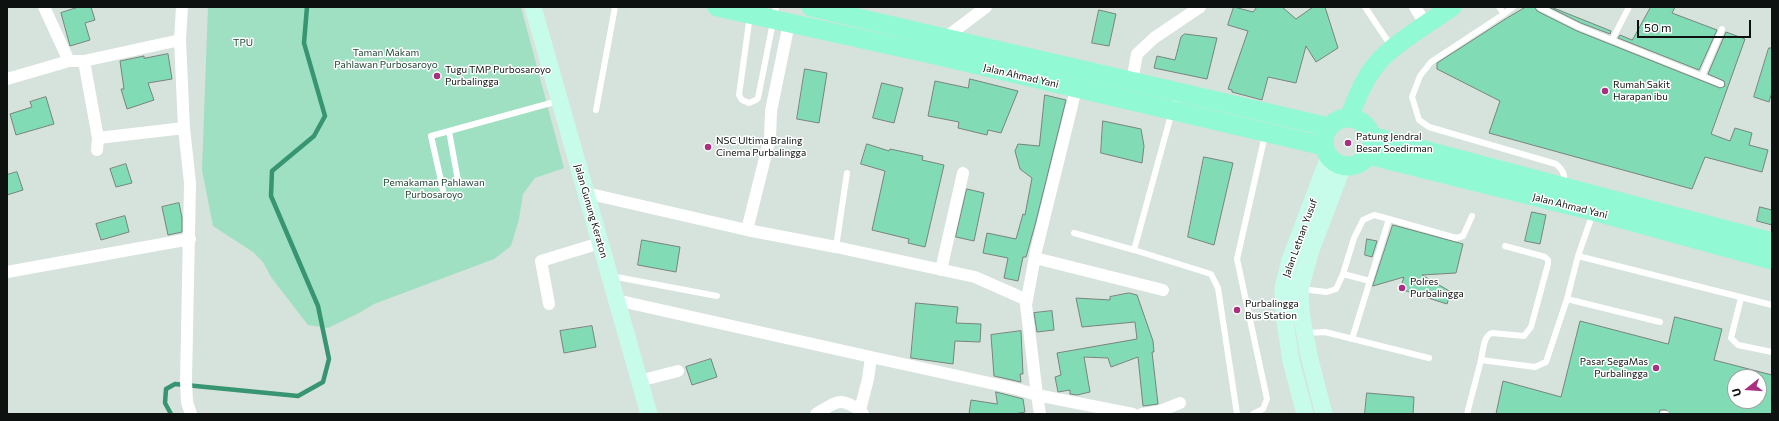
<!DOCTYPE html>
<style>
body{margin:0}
#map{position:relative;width:1779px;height:421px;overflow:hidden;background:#d6e2dc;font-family:Commissioner,sans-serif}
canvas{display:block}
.frame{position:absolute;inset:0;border:8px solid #0d110f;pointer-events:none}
.north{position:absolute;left:1727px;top:369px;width:40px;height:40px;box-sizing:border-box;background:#fff;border:1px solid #9ea09f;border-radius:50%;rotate:253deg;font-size:11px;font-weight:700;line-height:16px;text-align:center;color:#0d110f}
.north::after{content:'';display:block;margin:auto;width:14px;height:18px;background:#ab2f81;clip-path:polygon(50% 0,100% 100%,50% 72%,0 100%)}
.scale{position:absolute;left:1637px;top:20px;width:114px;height:18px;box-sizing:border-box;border:2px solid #0d110f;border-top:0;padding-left:5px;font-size:12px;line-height:14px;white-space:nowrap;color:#0d110f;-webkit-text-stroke:3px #fff;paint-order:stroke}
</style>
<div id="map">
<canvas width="1779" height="421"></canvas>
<div class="frame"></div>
<div class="north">U</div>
<div class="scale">50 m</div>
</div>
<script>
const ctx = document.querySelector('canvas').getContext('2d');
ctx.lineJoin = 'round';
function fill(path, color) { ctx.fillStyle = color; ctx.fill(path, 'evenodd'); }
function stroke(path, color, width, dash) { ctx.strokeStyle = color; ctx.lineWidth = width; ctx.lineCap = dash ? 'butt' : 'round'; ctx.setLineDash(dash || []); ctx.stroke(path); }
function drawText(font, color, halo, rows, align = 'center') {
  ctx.font = font + ' Commissioner,sans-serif'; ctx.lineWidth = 3; ctx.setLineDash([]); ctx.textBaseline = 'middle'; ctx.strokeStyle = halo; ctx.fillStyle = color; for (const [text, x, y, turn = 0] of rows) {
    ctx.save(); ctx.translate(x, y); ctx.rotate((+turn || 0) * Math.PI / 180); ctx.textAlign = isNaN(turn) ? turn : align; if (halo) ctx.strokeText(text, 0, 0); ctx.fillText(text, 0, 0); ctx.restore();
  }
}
fill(new Path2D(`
 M208,7H521L564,168L535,178L523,194L519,219L511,246L494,259L374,304L359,313L328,328L308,325L271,277L263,262L253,252L213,226L202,170Z`), '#9fdfc2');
stroke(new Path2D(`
 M171,414L165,403L166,389L175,384L298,396L323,382L329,359L318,306L271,196L272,171L314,136L325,116L304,43L307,7`), '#379572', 4.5);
const building = new Path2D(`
 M79,7H91L95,20L85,23L90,40L70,46L61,13Z
 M1234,7L1253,12L1257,7H1282L1296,19L1313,7H1325L1338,48L1316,62L1306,46L1296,83L1268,77L1262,100L1232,92V90L1228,89L1248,31L1228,25Z
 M1526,7H1535L1537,11L1577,31L1720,88L1725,86L1724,81L1708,74L1726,32L1745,39L1711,134L1730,141L1735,128L1752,133L1749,145L1768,150L1762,172L1705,157L1692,189L1489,133L1500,101L1437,69V63L1507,18Z
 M1549,7H1551L1611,31L1610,34L1581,23Z
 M1651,7H1675L1672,13L1717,30L1699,70L1618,38L1620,35L1632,40Z
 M1099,10L1116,14L1109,46L1092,43Z
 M1185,34L1217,38L1207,79L1154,68L1157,56L1175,60L1181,37Z
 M1769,48H1772V92L1769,102L1754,97Z
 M168,54L172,79L148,83L154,100L127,109L121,89H124L120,61L144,56V58Z
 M805,69L827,73L819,123L797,119Z
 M970,79L1018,91L1001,133L988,130L987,135L958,128L959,122L928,116L935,81L968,88Z
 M882,83L903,88L894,123L873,118Z
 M1045,95L1066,100L1035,225L1026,257H1023L1018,281L1004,278L1008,258L983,253L987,233L1016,239L1023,214L1025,215L1032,178L1020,169L1015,151L1018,144L1039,146Z
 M46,97L54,124L16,135L10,114L32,107L30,102Z
 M1103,121L1141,129L1144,146L1142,163L1101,153Z
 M867,144L889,151L890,149L923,156L922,160L944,165L925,247L908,243L909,239L872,230L885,171L861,164Z
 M1204,157L1233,163L1214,245L1188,237Z
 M126,164L132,183L116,187L110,169Z
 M17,172L23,190L7,195V175Z
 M967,189L984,193L974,241L956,237Z
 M179,203L182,218V232L168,235L162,207Z
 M1760,207L1772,210V225L1757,221Z
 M1532,212L1546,215L1540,244L1525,241Z
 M125,216L129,232L101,240L96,224Z
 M1393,225L1463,244L1456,273L1422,275L1451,292L1447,304L1400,289L1404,277L1373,286Z
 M1367,239L1377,241L1372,257L1365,255Z
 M642,240L680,247L676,272L638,265Z
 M1129,293L1137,295L1153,341L1154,352H1152L1158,404L1143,406L1138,357L1111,367L1108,358L1084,357L1090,392L1077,395L1070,394V390L1058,392L1055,377L1061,375L1057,353L1137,339L1135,322L1082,327L1076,298L1110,300V297Z
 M916,303L958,307L956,323L981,324L980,342L955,341L953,364L911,358Z
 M1052,311L1054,330L1037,332L1034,313Z
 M1675,317L1722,329L1714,360L1772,375V414H1670L1666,410H1660L1659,414H1496L1503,381L1561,397L1580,321L1668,344ZM1735,377H1759V401H1735Z
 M592,326L596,347L564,353L560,331Z
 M1021,331L1023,374H1020L1021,382L994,376L991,335Z
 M711,359L717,377L692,385L686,367Z
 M996,392L1023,399L1025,412L1014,414H969L971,400L997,404Z
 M1367,393L1414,397L1413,414H1365Z`);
fill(building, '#81dcb5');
stroke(building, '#78837e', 1);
stroke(new Path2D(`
 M1365,7L1391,46
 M1499,7L1504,14L1513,7
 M1539,7L1579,27L1721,84
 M1504,14L1431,62L1420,76L1412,97L1419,120L1429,127L1556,164C1564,171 1565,175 1564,185
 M750,15L739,95L742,100L749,103L756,100L758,98L776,7
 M1612,40L1629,7
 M1702,76L1722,29
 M1177,93L1134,250L1211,274L1218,288L1237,414
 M596,110L615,7
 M449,131L458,181
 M443,190L431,136L558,101
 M1593,213L1578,256L1772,305
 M1074,233L1134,250
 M836,247L847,173
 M1343,274L1370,281
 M611,276L717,296
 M1301,289L1327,292L1336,289L1343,274L1354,238L1363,220L1374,215L1389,219
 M1741,298L1731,338L1738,345L1772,352
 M1567,299L1660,322
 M1306,333L1325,332L1429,358
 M1352,339L1389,219L1456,238L1463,236L1472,216
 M1481,360C1483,352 1483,336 1492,333L1524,336L1531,327L1548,264V260L1545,257L1505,246
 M1253,414L1263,409L1267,399L1237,259L1265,135
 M1467,414L1481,360L1535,367L1546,362L1567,299L1578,256
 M1663,414H1666`), '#fff', 6);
stroke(new Path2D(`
 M182,7L180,40L184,128L190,183L186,381L187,402L191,414
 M1415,7L1426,25
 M943,41L945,38L986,7
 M69,61H84L98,138L97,150
 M84,61L180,40
 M7,79L69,61L44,7
 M1132,81L1137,54L1154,38L1200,7
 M98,138L184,128
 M586,193L747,230L836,247L975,277L1027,300
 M747,230L770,138L771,111L789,23
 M1035,258L1163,290
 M941,270L963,173
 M7,272L190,239
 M616,300L871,357
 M549,304L541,261L600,243
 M639,381L678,371
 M816,414C837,402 838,396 860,410
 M863,414L860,410L868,379L871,357L1017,389L1037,395L1026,305L1036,251L1076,89
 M1040,414L1037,395L1133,414
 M1142,414L1160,411L1180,403`), '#fff', 12);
stroke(new Path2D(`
 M533,7L649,414
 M1305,414L1291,361L1284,315L1283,288L1290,260L1329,157
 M1324,414L1309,356L1301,312L1300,289L1311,250L1343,166`), '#c8fcea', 17);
stroke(new Path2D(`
 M717,7L935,55L1324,146
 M811,7L1329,127
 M1349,118C1356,100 1363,81 1375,66C1390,46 1430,22 1452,7
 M1324 142a24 24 0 1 1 48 0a24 24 0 1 1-48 0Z
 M1371,136L1772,242
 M1368,155L1593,211L1772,260`), '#91f9d4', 19);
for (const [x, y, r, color] of [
 [437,76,4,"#ab2f81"],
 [1605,91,4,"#ab2f81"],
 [1348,143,4,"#ab2f81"],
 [708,147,4,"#ab2f81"],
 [1402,288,4,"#ab2f81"],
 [1237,310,4,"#ab2f81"],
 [1656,368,4,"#ab2f81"]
]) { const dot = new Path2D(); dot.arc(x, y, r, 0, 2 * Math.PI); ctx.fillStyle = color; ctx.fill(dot); stroke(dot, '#fff', 1.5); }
drawText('10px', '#1d4434', '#fff', [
 ["TPU",243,43],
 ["Taman Makam",386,53],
 ["Pahlawan Purbosaroyo",386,65],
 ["Pemakaman Pahlawan",434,183],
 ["Purbosaroyo",434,195]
]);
drawText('10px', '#0d110f', '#fff', [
 ["Tugu TMP Purbosaroyo",445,70],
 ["Purbalingga",445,82],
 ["Rumah Sakit",1613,85],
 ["Harapan ibu",1613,97],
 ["Patung Jendral",1356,137],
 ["Besar Soedirman",1356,149],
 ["NSC Ultima Braling",716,141],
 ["Cinema Purbalingga",716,153],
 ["Polres",1410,282],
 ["Purbalingga",1410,294],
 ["Purbalingga",1245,304],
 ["Bus Station",1245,316],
 ["Pasar SegaMas",1648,362,"right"],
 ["Purbalingga",1648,374,"right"]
], 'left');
drawText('10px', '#0d110f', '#fff', [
 ["Jalan Ahmad Yani",1021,76,13],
 ["Jalan Ahmad Yani",1570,206,14],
 ["Jalan Gunung Keraton",591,211,74],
 ["Jalan Letnan Yusuf",1300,238,-70]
]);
</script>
